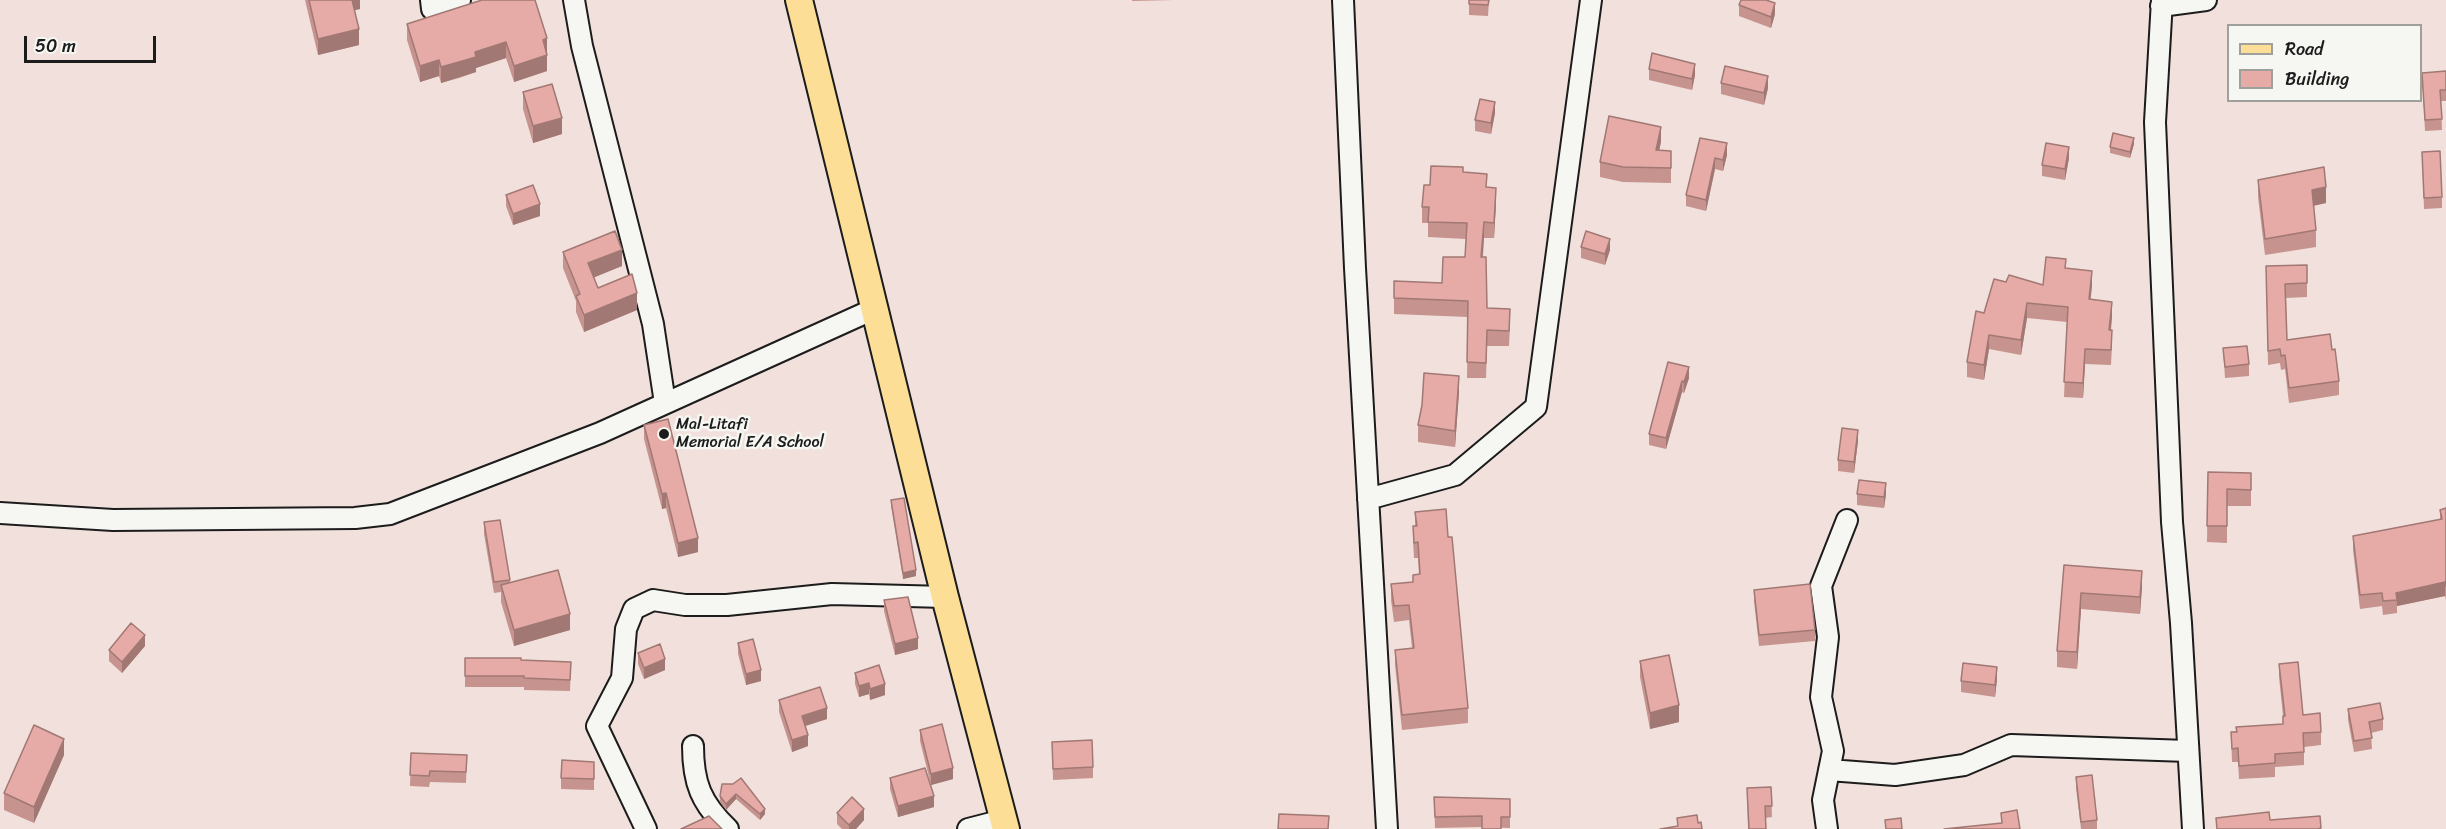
<!DOCTYPE html>
<style>
body{margin:0}
#map{position:relative;width:2446px;height:829px;overflow:hidden;background:#f1e0db;font-family:Sriracha,sans-serif}
canvas{display:block}
.legend{position:absolute;left:2227px;top:24px;width:195px;height:78px;box-sizing:border-box;background:#f6f6f2;border:2px solid #9f9f9c;margin:0;padding:8px 10px;list-style:none;font-size:18px;color:#1c1c1c}
.legend li{display:flex;align-items:center;gap:12px;height:30px}
.legend b{width:30px;border:2px solid #9f9f9c}
.scale{position:absolute;left:24px;top:36px;width:132px;height:27px;box-sizing:border-box;border:3px solid #1c1c1c;border-top:0;padding-left:8px;font-size:18px;line-height:21px;white-space:nowrap;color:#1c1c1c;-webkit-text-stroke:4px #f6f6f2;paint-order:stroke}
</style>
<div id="map">
<canvas width="2446" height="829"></canvas>
<ul class="legend">
<li><b style="height:8px;background:#fcde96"></b>Road</li>
<li><b style="height:16px;background:#e6aba6"></b>Building</li>
</ul>
<div class="scale">50 m</div>
</div>
<script>
const ctx = document.querySelector('canvas').getContext('2d');
ctx.lineJoin = 'round';
function stroke(path, color, width, dash) { ctx.strokeStyle = color; ctx.lineWidth = width; ctx.lineCap = dash ? 'butt' : 'round'; ctx.setLineDash(dash || []); ctx.stroke(path); }
function fill(path, color) { ctx.fillStyle = color; ctx.fill(path, 'evenodd'); }
function drawText(font, color, halo, rows, align = 'center') {
  ctx.font = font + ' Sriracha,sans-serif'; ctx.lineWidth = 5; ctx.setLineDash([]); ctx.textBaseline = 'middle'; ctx.strokeStyle = halo; ctx.fillStyle = color; for (const [text, x, y, turn = 0] of rows) {
    ctx.save(); ctx.translate(x, y); ctx.rotate((+turn || 0) * Math.PI / 180); ctx.textAlign = isNaN(turn) ? turn : align; if (halo) ctx.strokeText(text, 0, 0); ctx.fillText(text, 0, 0); ctx.restore();
  }
}
const minor = new Path2D(`
 M431,0L432,9L460,0
 M574,0L582,46L653,324L665,403
 M1343,0L1355,268L1387,829
 M2162,0L2155,122L2172,522L2181,623L2193,829
 M2161,6L2206,0
 M1368,499L1455,475L1536,407L1591,0
 M0,513L113,520L355,518L390,514L600,433L874,309
 M693,746C693,783 701,803 728,829
 M1829,770L1895,775L1964,765L2011,745L2188,751
 M646,829L597,726L622,678L626,629L634,609L653,600L685,605H727L832,594L945,597
 M968,829L1003,820
 M1827,829L1823,800L1833,751L1821,697L1828,637L1821,586L1847,520`);
const major = new Path2D(`
 M799,0L945,597L1006,829`);
stroke(minor, '#1c1c1c', 24);
stroke(major, '#1c1c1c', 30);
stroke(minor, '#f6f6f2', 20);
stroke(major, '#fcde96', 26);
fill(new Path2D(`
 M305,0H360V9L354,10L359,45L318,55Z
 M1132,0H1174L1132,1Z
 M1469,0H1489L1488,16L1469,15Z
 M1739,5L1775,14L1771,28L1739,16Z
 M407,24L547,38V71L514,82L506,58L476,68V72L459,78L441,83L439,76L420,82L407,40Z
 M1649,69L1695,75L1692,90L1649,80Z
 M2446,71V101H2441L2442,130L2425,131L2422,73Z
 M1721,83L1768,88L1764,105L1721,94Z
 M523,92L562,134L533,143L523,109Z
 M1495,113L1491,134L1475,131V120Z
 M1700,138L1727,155L1723,171L1715,169L1706,211L1686,206V195Z
 M1661,142L1659,150L1671,151V183L1623,182L1600,177V162Z
 M2134,144L2130,158L2110,153V147Z
 M2422,152L2442,197V208L2424,209Z
 M2069,158L2065,180L2042,176V165Z
 M1463,172L1487,187L1496,203L1494,238H1484L1483,257L1487,308L1510,325L1509,346H1487L1486,378H1467L1468,317L1394,314V281L1442,283L1465,257L1466,239L1428,237V223H1422V207L1430,185Z
 M2258,180L2326,203L2313,206L2316,230V247L2265,255L2258,197Z
 M506,195L540,216L513,225L506,206Z
 M1581,247L1610,250L1605,265L1581,258Z
 M563,252L622,266L593,277L598,288L637,310L584,332L576,312V301L563,268Z
 M2266,266L2307,283V297L2286,298L2287,340L2332,350L2339,381V395L2289,403L2285,369L2281,370L2280,363L2268,365Z
 M2066,268L2092,286L2090,299L2112,317L2111,330L2112,345L2111,365L2085,364L2083,398L2064,397L2067,322L2027,318L2021,355L1989,349L1984,380L1967,377V362L1984,313L2006,282L2043,285Z
 M2223,348L2249,364V376L2225,378Z
 M1668,362L1689,378L1684,393L1682,392L1666,449L1649,445V434Z
 M1459,392L1455,447L1418,442V425L1422,405Z
 M644,425L698,552L678,557L666,508L662,509L644,439Z
 M1858,441L1854,473L1838,471V460Z
 M2208,472L2251,473V506H2227V543L2207,542Z
 M1857,494H1886L1884,508L1857,505Z
 M891,500L916,576L903,579L891,506Z
 M2446,508V600L2445,596L2397,606V613L2383,615L2382,606L2360,609L2353,550V536L2440,519V510Z
 M1415,512L1448,537L1468,708V723L1402,730L1395,665V650L1412,648L1409,620L1394,622L1391,600V584L1413,582V575H1419L1418,558H1414L1413,541V526H1415Z
 M484,522L510,580V583L570,630L514,646L501,602V592L494,593L484,534Z
 M2064,565L2142,587L2140,614L2081,609L2077,669L2057,667V651Z
 M1754,590L1815,630V641L1759,646L1754,601Z
 M884,600L918,649L895,655L884,611Z
 M738,643L761,681L746,685L738,654Z
 M145,646L122,673L109,661V650Z
 M638,653L665,670L644,679L638,664Z
 M465,658L571,662L570,691L524,690V687H465Z
 M1640,661L1679,722L1650,729L1640,677Z
 M2279,664L2303,715L2321,732V745L2304,747V765L2275,767V777L2239,779L2238,762H2232L2231,732L2283,724V716L2279,677Z
 M855,673L885,695L870,700L869,694L859,697L855,684Z
 M1997,679L1995,697L1961,692V681Z
 M779,700L827,719L805,726L808,746L792,752L779,712Z
 M2348,709L2383,719V730L2371,733L2372,749L2354,752L2348,720Z
 M920,730L953,779L931,785L920,741Z
 M1052,742L1093,767V778L1053,780Z
 M411,753L467,755L466,783L430,782L429,787L410,786Z
 M64,755L34,823L4,810V793Z
 M594,773V790L561,789V778Z
 M2076,777L2097,820V829H2081L2076,788Z
 M890,778L934,807L898,817L890,789Z
 M733,784L765,814L760,820L736,799L726,810L720,802V796Z
 M1771,787L1772,817L1765,818L1766,829H1748L1747,788Z
 M1434,797L1510,799V828L1482,827L1435,828Z
 M837,813L864,820L856,829H842L837,824Z`), '#c6938f');
fill(new Path2D(`
 M351,0H360V9L351,11Z
 M1775,3V14L1771,28V17Z
 M359,29V45L318,55V39Z
 M547,38V54L543,40Z
 M506,42V58L476,68V72L441,83V67L475,52Z
 M547,55V71L514,82V66Z
 M439,60V76L420,82V66Z
 M1695,64V75L1692,90V79Z
 M1768,76V88L1764,105V93Z
 M1495,102V113L1491,134V123Z
 M562,118V134L533,143V126Z
 M1661,127V142L1656,165V150Z
 M2134,138V144L2130,158V152Z
 M1727,143V155L1723,171V160Z
 M2069,147V158L2065,180V169Z
 M1715,158V169L1706,211V200Z
 M2326,187V203L2312,206V190Z
 M1496,188V203L1494,238V223Z
 M540,204V216L513,225V214Z
 M1484,222V238L1481,273V257Z
 M1610,239V250L1605,265V254Z
 M622,250V266L588,280V263Z
 M2092,271V286L2089,314V299Z
 M637,293V310L584,332V315Z
 M2112,302V317L2109,345V330Z
 M2027,303V318L2021,355V340Z
 M1989,335V349L1984,380V365Z
 M2085,349V364L2083,398V383Z
 M1689,367V378L1684,393V382Z
 M1459,376V392L1455,447V431Z
 M1682,381V392L1666,449V438Z
 M1858,430V441L1854,473V462Z
 M1886,483V494L1884,508V497Z
 M666,493V508L662,509V494Z
 M698,538V552L678,557V543Z
 M916,570V576L903,579V573Z
 M2142,571V587L2140,614V597Z
 M2445,582V596L2397,606L2396,593Z
 M2081,593V609L2077,669V652Z
 M570,614V630L514,646V630Z
 M145,635V646L122,673V662Z
 M918,638V649L895,655V644Z
 M665,659V670L644,679V668Z
 M1997,667V679L1995,697V685Z
 M761,670V681L746,685V674Z
 M869,683V694L859,697V686Z
 M885,684V695L870,700V689Z
 M1679,705V722L1650,729V713Z
 M827,708V719L802,727V716Z
 M808,735V746L792,752V740Z
 M64,739V755L34,823V807Z
 M953,768V779L931,785V774Z
 M736,794V799L726,810V804Z
 M934,796V807L898,817V806Z
 M765,809V814L760,820V814Z
 M864,809V820L856,829H849V825Z`), '#a17874');
const building = new Path2D(`
 M309,0H352L359,29L318,39Z
 M482,0H535L547,38L543,40L547,55L514,66L506,42L475,52L476,57L459,62L441,67L439,60L420,66L407,24Z
 M1469,0H1489L1488,5L1469,4Z
 M1741,0H1766L1775,3L1771,17L1739,5Z
 M1652,53L1695,64L1692,79L1649,69Z
 M1725,66L1768,76L1764,93L1721,83Z
 M2446,71V90H2440L2442,119L2425,120L2422,73Z
 M552,84L562,118L533,126L523,92Z
 M1480,99L1495,102L1491,123L1475,120Z
 M1609,116L1661,127L1656,150L1671,151V168L1623,167L1600,162Z
 M2113,133L2134,138L2130,152L2110,147Z
 M1700,138L1727,143L1723,160L1715,158L1706,200L1686,195Z
 M2046,143L2069,147L2065,169L2042,165Z
 M2440,151L2442,197L2424,198L2422,152Z
 M1431,166L1463,167V172L1487,174L1486,187L1496,188L1494,223L1484,222L1481,257H1486L1487,308L1510,309L1509,331L1487,330L1486,363L1467,362L1468,301L1394,298V281L1442,283L1443,257H1465L1467,223L1428,222L1429,207H1422L1424,185H1430Z
 M2324,167L2326,187L2312,190L2316,230L2265,239L2258,180Z
 M533,185L540,204L513,214L506,195Z
 M615,231L622,250L588,263L598,288L632,274L637,293L584,315L576,296L580,294L563,252Z
 M1586,231L1610,239L1605,254L1581,247Z
 M2046,257L2066,259L2065,268L2092,271L2089,299L2112,302L2109,330H2112L2111,350L2085,349L2083,383L2064,382L2068,307L2027,303L2021,340L1989,335L1984,365L1967,362L1976,311L1984,313L1994,279L2006,282L2009,275L2043,285Z
 M2307,265V283L2285,284L2287,340L2330,334L2332,350L2335,349L2339,381L2289,388L2285,355L2281,356L2280,349L2268,351L2266,266Z
 M2247,346L2249,364L2225,367L2223,348Z
 M1668,362L1689,367L1684,382L1682,381L1666,438L1649,434Z
 M1424,373L1459,376L1455,431L1418,425L1422,405Z
 M668,419L698,538L678,543L666,493L662,494L644,425Z
 M1842,428L1858,430L1854,462L1838,460Z
 M2208,472L2251,473V490L2227,489V526H2207Z
 M1859,480L1886,483L1884,497L1857,494Z
 M904,498L916,570L903,573L891,500Z
 M2446,508V586L2445,582L2396,593L2397,600L2383,601L2382,593L2360,595L2353,536L2442,519L2440,510Z
 M1446,509L1448,537H1452L1468,708L1402,715L1395,650L1414,648L1409,605L1394,606L1391,584L1413,582V575L1420,574L1418,542L1414,543L1413,526H1417L1415,512Z
 M500,520L510,580L494,582L484,522Z
 M2064,565L2142,571L2140,597L2081,593L2077,652L2057,651Z
 M558,570L570,614L514,630L501,585Z
 M1810,584L1815,630L1759,635L1754,590Z
 M908,597L918,638L895,644L884,600Z
 M131,623L145,635L122,662L109,650Z
 M753,639L761,670L746,674L738,643Z
 M660,644L665,659L644,668L638,653Z
 M1669,655L1679,705L1650,713L1640,661Z
 M465,658H521V660L571,662L570,680L524,678V676H465Z
 M2298,662L2303,715L2320,713L2321,732L2303,733L2304,752L2275,754V763L2239,766L2238,748L2232,749L2231,732H2237L2236,727L2283,724V716H2285L2279,664Z
 M1963,663L1997,667L1995,685L1961,681Z
 M879,665L885,684L870,689L869,683L859,686L855,673Z
 M820,687L827,708L802,716L808,735L792,740L779,700Z
 M2380,703L2383,719L2369,722L2372,738L2354,741L2348,709Z
 M942,724L953,768L931,774L920,730Z
 M34,725L64,739L34,807L4,793Z
 M1092,740L1093,767L1053,769L1052,742Z
 M411,753L467,755L466,772L430,771L429,776L410,775Z
 M562,760L594,762V779L561,778Z
 M925,768L934,796L898,806L890,778Z
 M2092,775L2097,820L2081,822L2076,777Z
 M741,778L765,809L760,814L736,794L726,804L720,796L722,784H733Z
 M1771,787L1772,806H1765L1766,829H1749L1747,788Z
 M852,797L864,809L849,825L837,813Z
 M1434,797L1510,799V817H1501V829H1482V816L1435,817Z
 M2017,810L2020,829H1944L2002,823L2001,813Z
 M2269,812L2270,820L2320,816L2321,828L2318,829H2217L2216,818Z
 M1279,814L1329,816L1328,829H1278Z
 M1697,815L1698,823L1701,822L1702,829H1660L1678,826L1677,818Z
 M709,816L722,829H681Z
 M1901,818L1902,829H1886L1885,820Z`);
fill(building, '#e6aba6');
stroke(building, '#a17874', 1.5);
for (const [x, y, r, color] of [
 [664,434,6,"#1c1c1c"]
]) { const dot = new Path2D(); dot.arc(x, y, r, 0, 2 * Math.PI); ctx.fillStyle = color; ctx.fill(dot); stroke(dot, '#f6f6f2', 2); }
drawText('16px', '#1c1c1c', '#f6f6f2', [
 ["Mal-Litafi",676,425],
 ["Memorial E/A School",676,443]
], 'left');
</script>
